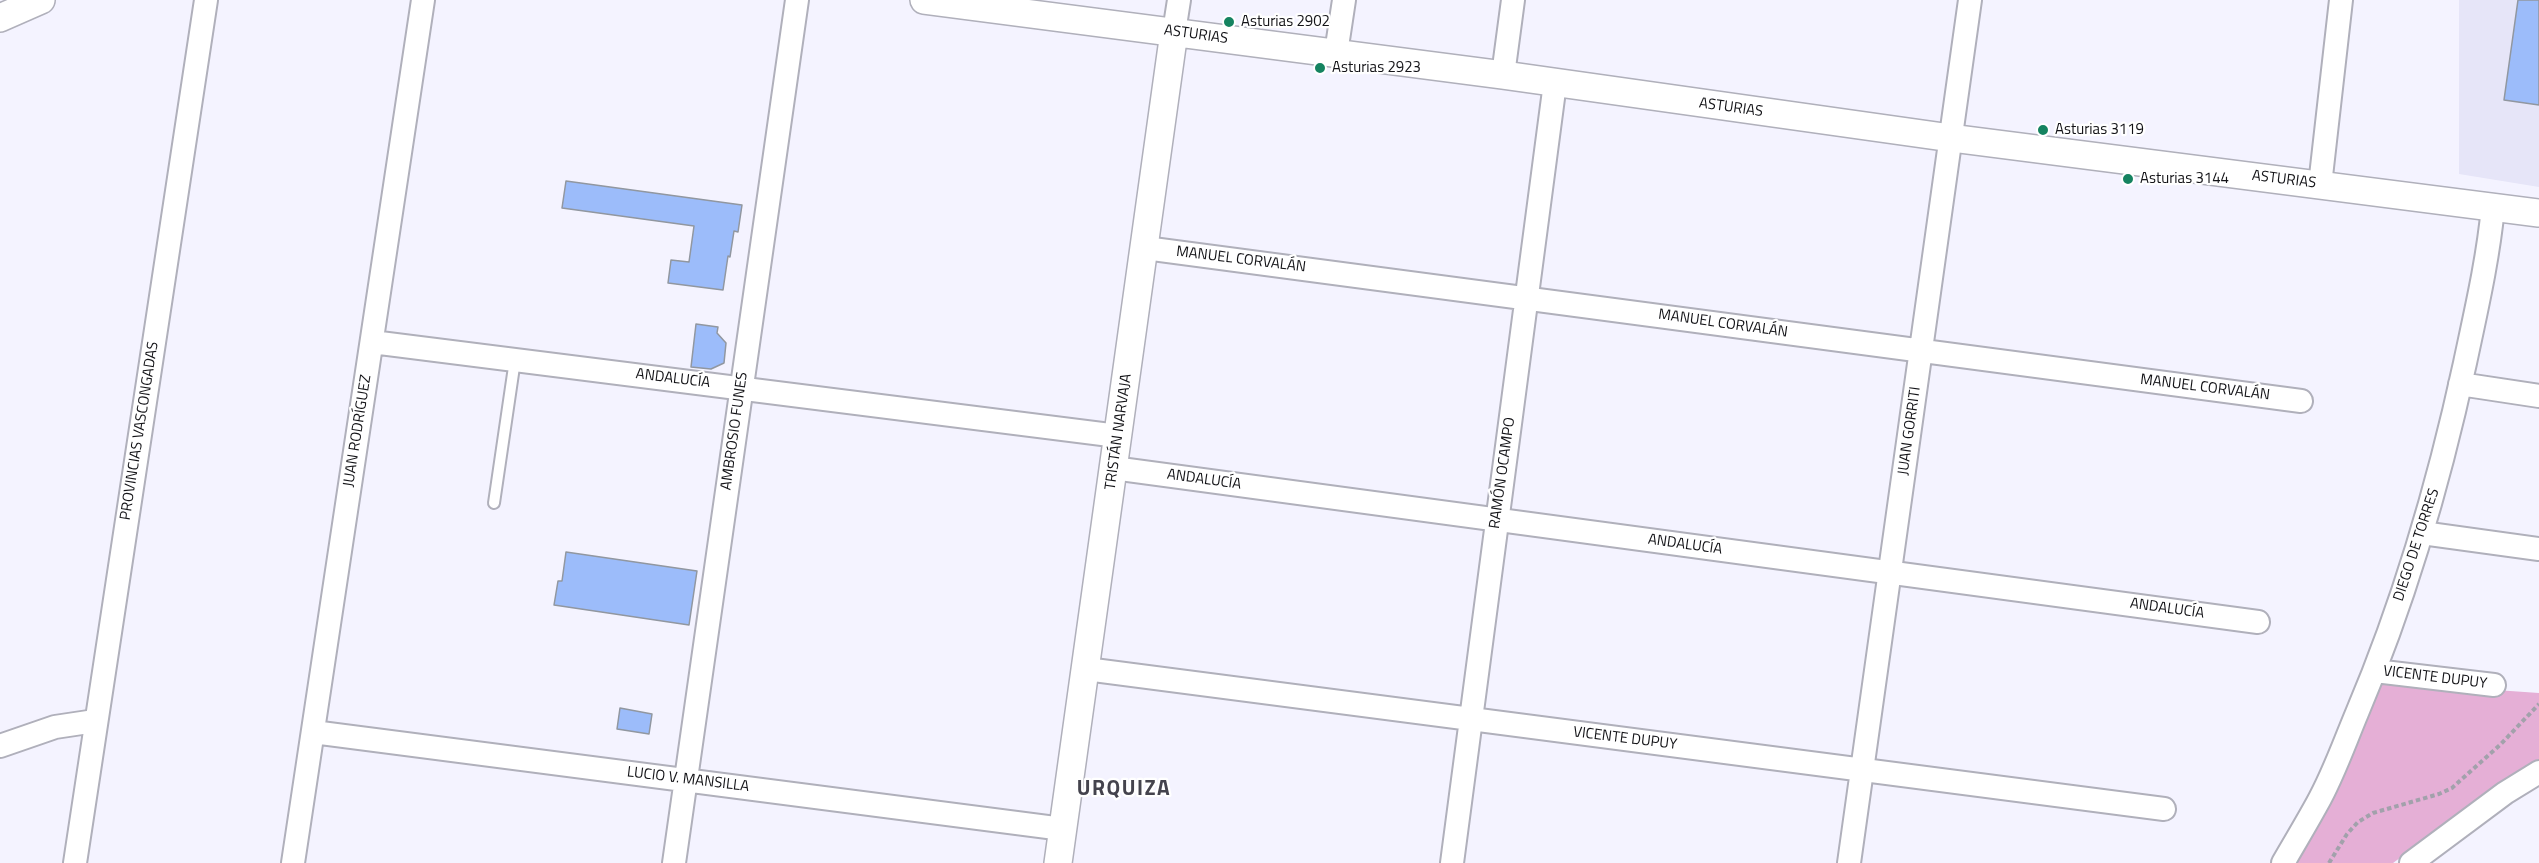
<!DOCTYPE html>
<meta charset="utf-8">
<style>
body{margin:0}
canvas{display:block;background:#f4f3ff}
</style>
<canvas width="2539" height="863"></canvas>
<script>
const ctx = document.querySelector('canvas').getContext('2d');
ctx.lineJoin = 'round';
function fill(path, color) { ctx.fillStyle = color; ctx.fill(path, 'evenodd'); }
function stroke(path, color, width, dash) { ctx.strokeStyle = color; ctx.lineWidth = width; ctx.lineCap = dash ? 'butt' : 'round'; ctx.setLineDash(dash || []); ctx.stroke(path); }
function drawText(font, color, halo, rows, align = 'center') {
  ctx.font = font + ' "Titillium Web",sans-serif'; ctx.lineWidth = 4.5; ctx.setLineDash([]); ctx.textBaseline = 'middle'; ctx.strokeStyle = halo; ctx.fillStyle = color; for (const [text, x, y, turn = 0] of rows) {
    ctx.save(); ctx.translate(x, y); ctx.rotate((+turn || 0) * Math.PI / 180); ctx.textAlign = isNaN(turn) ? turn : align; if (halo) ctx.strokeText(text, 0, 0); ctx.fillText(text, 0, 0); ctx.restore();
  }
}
fill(new Path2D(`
 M2459,0H2539V187L2459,174Z`), '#e6e5f8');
fill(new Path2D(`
 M2380,682L2539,693V760L2499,785L2393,863H2292Z`), '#e5afd6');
const building = new Path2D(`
 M2518,0H2539V105L2504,100Z
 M566,181L742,205L738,232L734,231L730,257L728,256L723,290L668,283L671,260L689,262L694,226L562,208Z
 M696,324L718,327L717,333L726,343L724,363L711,369L691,367Z
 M566,552L697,571L689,625L554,605L558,581H562Z
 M620,708L652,714L649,734L617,729Z`);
fill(building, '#9cbcfa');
stroke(building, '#9197a0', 1.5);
const service = new Path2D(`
 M494,503L515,360`);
const minor = new Path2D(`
 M1174,32L1179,0
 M1336,53L1344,0
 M1503,75L1513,0
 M2320,185L2341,0
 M1145,248L2301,401
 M372,342L1118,436
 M2460,384L2539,396
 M1113,468L2258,622
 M2422,533L2539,549
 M1086,669L2164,809
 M2375,671L2494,685
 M313,732L1063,829
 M0,746L55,727L95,721
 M75,863L206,0
 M293,863L423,0
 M674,863L797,0
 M1452,863L1555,83
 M1849,863L1970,0
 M2283,863C2294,844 2306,824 2317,804C2333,776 2344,744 2357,713C2405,600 2439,483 2465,363C2476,311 2488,260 2493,207
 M2411,863L2505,793L2539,772`);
const tertiary = new Path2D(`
 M924,0L1503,75L1951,138L2539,213
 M0,18L41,0
 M1058,863L1174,32`);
stroke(service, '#b0b0bb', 14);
stroke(minor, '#b0b0bb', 26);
stroke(tertiary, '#b0b0bb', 30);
stroke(new Path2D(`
 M2329,863L2347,834L2358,822L2373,813L2439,794L2452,788L2500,745L2539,704`), '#a2a1ab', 4, [4.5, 3]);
stroke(service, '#fff', 10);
stroke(minor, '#fff', 22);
stroke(tertiary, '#fff', 27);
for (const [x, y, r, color] of [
 [1229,22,6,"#158360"],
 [1320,68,6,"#158360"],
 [2043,130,6,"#158360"],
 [2128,179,6,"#158360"]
]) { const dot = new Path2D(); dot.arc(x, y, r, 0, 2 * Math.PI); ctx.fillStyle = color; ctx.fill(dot); stroke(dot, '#fff', 2); }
drawText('15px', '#131317', '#fff', [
 ["Asturias 2902",1241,22],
 ["Asturias 2923",1332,68],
 ["Asturias 3119",2055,130],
 ["Asturias 3144",2140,179]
], 'left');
drawText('15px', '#131317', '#fff', [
 ["ASTURIAS",1196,35,8],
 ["ASTURIAS",1731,108,8],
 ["ASTURIAS",2284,180,7],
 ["MANUEL CORVALÁN",1241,260,7],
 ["MANUEL CORVALÁN",1723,324,8],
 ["ANDALUCÍA",673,379,7],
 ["MANUEL CORVALÁN",2205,388,7],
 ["PROVINCIAS VASCONGADAS",140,431,-81],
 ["JUAN RODRÍGUEZ",358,431,-81],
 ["AMBROSIO FUNES",735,431,-82],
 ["JUAN GORRITI",1910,431,-82],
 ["TRISTÁN NARVAJA",1119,432,-82],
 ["RAMÓN OCAMPO",1503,473,-82],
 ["ANDALUCÍA",1204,480,8],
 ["ANDALUCÍA",1685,545,8],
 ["DIEGO DE TORRES",2417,545,-72],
 ["ANDALUCÍA",2167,609,8],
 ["VICENTE DUPUY",2435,678,7],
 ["VICENTE DUPUY",1625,739,7],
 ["LUCIO V. MANSILLA",688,780,7]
]);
ctx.letterSpacing = '1.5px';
drawText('bold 21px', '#44434d', '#fff', [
 ["URQUIZA",1124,790]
]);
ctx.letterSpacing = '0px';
</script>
